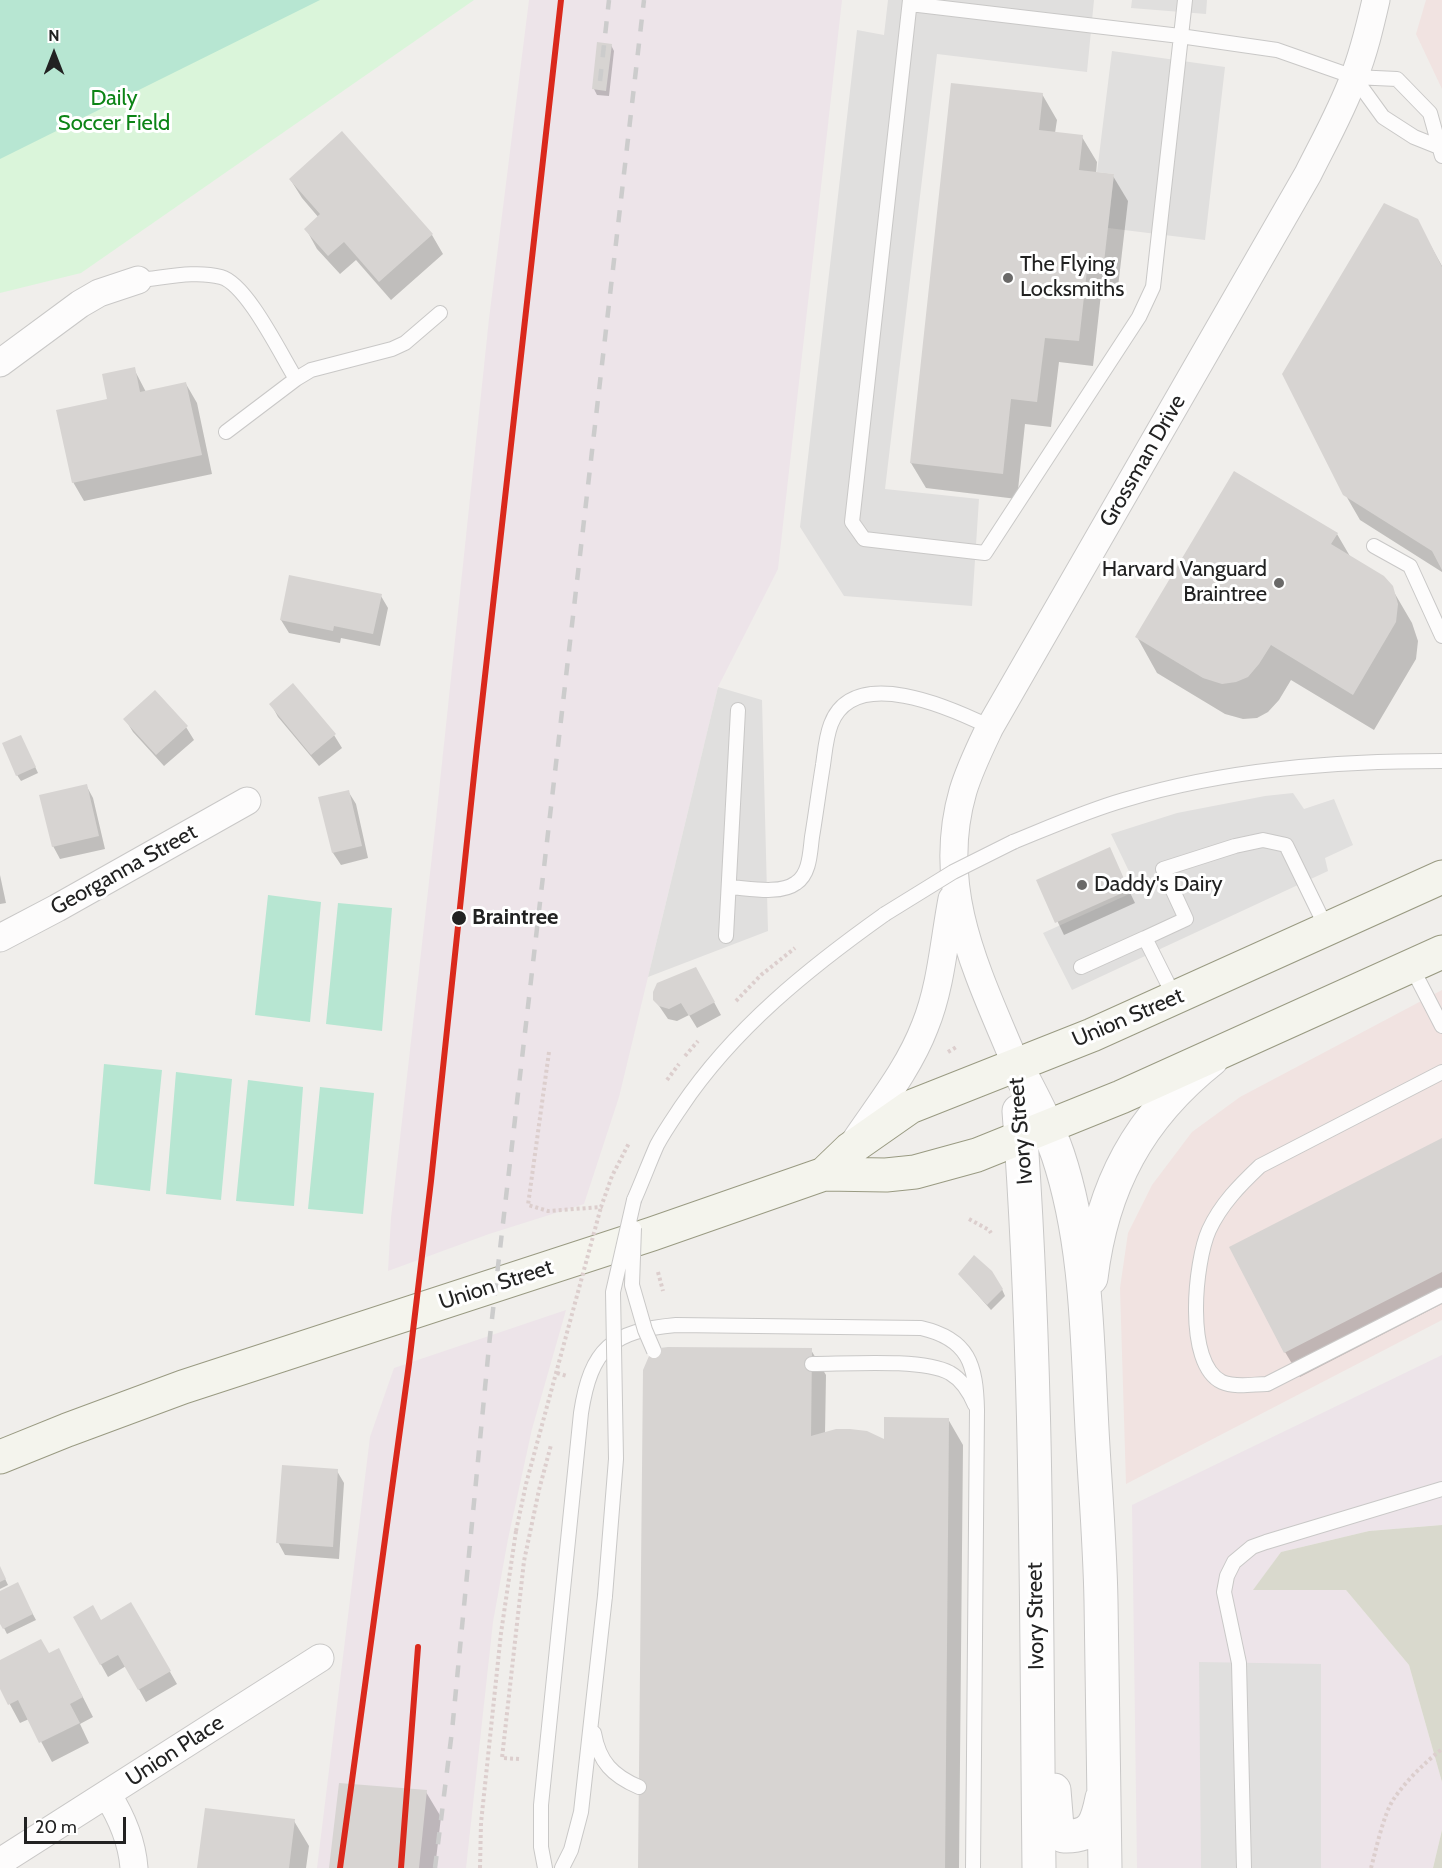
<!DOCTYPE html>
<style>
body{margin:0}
#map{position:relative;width:1442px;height:1868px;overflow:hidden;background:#f0eeeb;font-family:Cabin,sans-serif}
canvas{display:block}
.north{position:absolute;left:24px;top:24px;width:60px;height:60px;-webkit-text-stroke:4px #fff;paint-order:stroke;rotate:0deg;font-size:16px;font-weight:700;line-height:24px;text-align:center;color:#222}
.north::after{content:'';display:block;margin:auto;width:21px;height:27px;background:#222;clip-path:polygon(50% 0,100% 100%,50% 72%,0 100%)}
.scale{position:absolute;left:24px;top:1817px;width:102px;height:27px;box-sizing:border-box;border:3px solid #222;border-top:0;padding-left:8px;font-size:18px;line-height:21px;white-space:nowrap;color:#222;-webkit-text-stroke:4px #fff;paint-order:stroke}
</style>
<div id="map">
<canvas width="1442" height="1868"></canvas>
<div class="north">N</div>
<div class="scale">20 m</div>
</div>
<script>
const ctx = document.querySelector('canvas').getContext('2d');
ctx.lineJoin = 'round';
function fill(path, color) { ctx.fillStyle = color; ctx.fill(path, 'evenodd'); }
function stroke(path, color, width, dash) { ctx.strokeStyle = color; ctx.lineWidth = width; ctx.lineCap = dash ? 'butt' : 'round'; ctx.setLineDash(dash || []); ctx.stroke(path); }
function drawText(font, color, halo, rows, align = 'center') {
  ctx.font = font + ' Cabin,sans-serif'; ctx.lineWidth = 6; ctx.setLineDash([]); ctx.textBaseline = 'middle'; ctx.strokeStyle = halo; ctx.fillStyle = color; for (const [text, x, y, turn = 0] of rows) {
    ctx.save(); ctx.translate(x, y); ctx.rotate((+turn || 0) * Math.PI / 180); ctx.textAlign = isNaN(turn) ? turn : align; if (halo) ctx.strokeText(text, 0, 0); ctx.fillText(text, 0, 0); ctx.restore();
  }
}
fill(new Path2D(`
 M1426,0H1442V89L1416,34Z
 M1442,990V1320L1126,1484L1120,1288L1128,1233L1152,1185L1192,1132L1240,1097Z`), '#f1e3e1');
fill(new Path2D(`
 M529,0H842L778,569L718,687L619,1097L584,1204L489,1234L388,1271L391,1218L435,829L489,319Z
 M566,1310L532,1429L508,1539L493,1622L466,1868H317L370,1437L394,1368Z
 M1442,1355V1525L1369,1531L1281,1552L1254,1590H1346L1409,1665L1442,1782V1830L1433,1868H1137L1132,1505Z`), '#ede4e9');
fill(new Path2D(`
 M1442,1525V1782L1409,1665L1346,1590H1253L1281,1552L1369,1531Z
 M1442,1830V1868H1433Z`), '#d9d9cd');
fill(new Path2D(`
 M0,0H474L81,273L0,293Z`), '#daf5da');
fill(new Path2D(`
 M0,0H320L0,159Z
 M268,895L321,902L310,1022L255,1015Z
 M338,903L392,908L382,1031L326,1024Z
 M104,1064L162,1070L150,1191L94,1184Z
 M176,1072L232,1079L221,1200L166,1194Z
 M248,1080L303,1087L294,1206L236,1201Z
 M320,1087L374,1093L363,1214L308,1209Z`), '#b7e6d2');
fill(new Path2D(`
 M888,0H1094L1087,72L937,54L885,489L979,499L972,606L844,596L800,527L857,30L884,35Z
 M1132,0H1207L1206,14L1131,8Z
 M1112,51L1225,67L1205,240L1108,228L1114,174L1097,172Z
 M718,687L762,700L768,931L648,977Z
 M1293,793L1304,809L1334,799L1353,845L1325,858L1328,871L1072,990L1043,933L1138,890L1111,834L1177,813L1265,796Z
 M1199,1662L1321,1664V1868H1201Z`), '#e0dfde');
fill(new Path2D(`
 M611,45L614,51L609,96L597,95L594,89Z
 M1042,94L1057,120L1055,133L1082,137L1097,162L1096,174L1113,176L1128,201L1118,287L1102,285L1093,366L1059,362L1051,427L1025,424L1017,499L926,488L911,463Z
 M342,133L432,235L443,254L391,300L356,260L340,274L317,249L306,229L319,218L302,198L290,179Z
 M1417,221L1442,266V572L1360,520L1345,494Z
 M134,369L146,392L186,384L197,403L212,474L84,501L73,482L109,400Z
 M1337,534L1351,558L1391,587L1412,623L1418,641L1416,659L1374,730L1291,680L1279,700L1268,712L1257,718L1243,719L1225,714L1157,673L1137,637Z
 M381,596L388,608L380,646L341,638L340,643L289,633L281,620Z
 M271,704L334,735L342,748L319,766L278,717Z
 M125,719L186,727L194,740L164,766L133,732Z
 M24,743L38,773L21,781L17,775Z
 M86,785L93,798L105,849L60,859L53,846Z
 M348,791L356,804L368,858L341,865L333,853Z
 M1109,849L1135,903L1064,935L1038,881Z
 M0,875L6,903L0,904Z
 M696,969L721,1015L697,1028L689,1015L677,1021L668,1019L655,1000Z
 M1442,1140V1304L1300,1377L1285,1352Z
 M959,1274L1001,1287L1005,1296L991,1310Z
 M811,1350L826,1375L825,1434L886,1441L948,1419L963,1445L959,1868H640Z
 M337,1471L344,1483L339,1559L285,1555L278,1542Z
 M0,1568L8,1585L0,1589Z
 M20,1590L36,1620L7,1634L0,1620V1593Z
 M131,1604L177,1684L146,1702L126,1666L108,1677L75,1618L101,1622Z
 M49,1655L69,1670L93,1717L80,1724L89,1743L52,1762L29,1719L20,1723L0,1686V1662Z
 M426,1792L441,1817L435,1868H330Z
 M294,1821L309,1846L306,1868H199Z`), '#0003');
fill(new Path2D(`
 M597,42L612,44L606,91L592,89Z
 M951,83L1043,93L1039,130L1083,135L1079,170L1114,174L1104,262L1088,261L1079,341L1045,338L1037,402L1011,399L1003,474L910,463Z
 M342,131L433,234L379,282L344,242L328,256L304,229L320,214L289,179Z
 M1384,203L1418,219L1442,267V570L1432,551L1343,495L1282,374Z
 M135,367L140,392L186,382L202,455L72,483L56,410L107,399L102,374Z
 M1234,471L1338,533L1331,544L1384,576L1393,586L1398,604L1396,622L1353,695L1271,645L1259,664L1248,677L1236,682L1222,684L1203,678L1135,637Z
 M289,575L382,594L373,634L334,626L333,631L280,620Z
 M293,683L336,734L311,755L269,704Z
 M155,690L188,726L156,755L123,719Z
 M21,735L36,767L16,776L2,743Z
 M87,784L99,836L52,847L39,795Z
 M349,790L362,846L332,853L318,797Z
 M1110,847L1129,890L1055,923L1036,880Z
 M696,967L715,1002L689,1016L681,1003L669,1009L659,1006L653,1000V992L657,983Z
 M1442,1138V1272L1284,1353L1229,1247Z
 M974,1255L992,1271L1003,1289L987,1305L958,1274Z
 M668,1347L812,1348L811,1436L836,1429H850L867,1431L884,1439V1417L949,1418L945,1868H638L643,1370L649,1356L660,1348Z
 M282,1465L338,1469L333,1547L276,1543Z
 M0,1566L6,1579L0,1582Z
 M18,1582L33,1614L3,1629L0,1624V1591Z
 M131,1602L171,1671L138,1690L118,1655L100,1665L73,1617L93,1605L101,1620Z
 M41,1639L49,1653L59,1648L83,1697L70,1704L80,1723L39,1743L18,1700L8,1705L0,1689V1660Z
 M339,1783L427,1790L419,1868H329Z
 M205,1808L295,1819L289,1868H197Z`), '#d7d4d2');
const service = new Path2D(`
 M910,0L852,522L864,539L985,553L1139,317L1153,287L1185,0
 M910,4L1180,36L1277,50L1354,77L1397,79L1430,113L1442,156
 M1354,77L1383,117L1414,137L1439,147
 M138,280C164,278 195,270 221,277C247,284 281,355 296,379
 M226,432L296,379L311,370L392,349L405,343L440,313
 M1374,546L1410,566L1442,636
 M1013,842C1050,827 1086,811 1124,800C1227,769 1335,761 1442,761
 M729,887C748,888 780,895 796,883C810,874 810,852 812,837C816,813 819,789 823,765C825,751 826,737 831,724C854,664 951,708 990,727
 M726,936L738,710
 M1411,966L1442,1026
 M1081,967L1145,938
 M1175,998L1145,938L1186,919L1163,869L1235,846L1263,840L1286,845L1327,929
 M1442,1072L1260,1166C1240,1185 1221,1204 1209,1230C1195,1261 1184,1364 1222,1382C1235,1388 1254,1384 1267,1384L1442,1295
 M634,1200C642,1182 649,1163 657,1145C664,1132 673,1119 681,1107C734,1028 809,968 885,914
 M812,1364C846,1364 922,1358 950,1373C962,1380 970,1393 975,1405
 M594,1733C599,1762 613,1776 639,1787
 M545,1868L541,1847V1805L581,1413C591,1348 612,1331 676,1325L921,1328C969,1339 976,1365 977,1410L973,1868
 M562,1868L571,1850L581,1812L605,1596
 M1244,1868L1239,1663L1224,1592L1227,1576L1234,1562L1252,1547L1266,1542L1442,1489`);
const minor = new Path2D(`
 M0,363L80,304L99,293L138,280
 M0,938L57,908L247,801
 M1016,1065C979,975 934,891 963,791C970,768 980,748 990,727L1308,174C1324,142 1342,110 1354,77C1364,52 1370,26 1376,0
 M855,1141C880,1104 909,1068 925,1026C941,987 944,941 952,899
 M107,1794C121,1816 132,1841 134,1868
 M0,1862L320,1658`);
const tertiary = new Path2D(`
 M1016,1065C1031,1094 1047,1123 1058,1155C1089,1248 1087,1350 1093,1447C1096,1498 1100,1549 1101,1601C1103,1690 1103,1779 1105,1868
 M1019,1111C1038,1363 1036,1616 1039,1868
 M1091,1278C1102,1186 1139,1117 1212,1059
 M1054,1790L1057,1827L1064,1836C1093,1837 1097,1823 1102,1798`);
const secondary = new Path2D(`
 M824,1174L850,1149L910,1107L1092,1035L1442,877
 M0,1457L67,1430L183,1387L652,1234L824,1174L886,1175L915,1172L977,1155L1121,1097L1442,952`);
stroke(service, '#c9c8c7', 16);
stroke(minor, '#c9c8c7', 29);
stroke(tertiary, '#c9c8c7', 35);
stroke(secondary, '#999a82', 35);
stroke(new Path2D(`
 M736,1001L761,975L795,948
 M549,1052L528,1205L548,1211L601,1207L612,1176L629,1143
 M948,1052L958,1046
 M685,1056L698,1041
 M667,1080L679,1064
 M969,1219L989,1230L991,1233
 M658,1272L663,1291
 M557,1373L567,1376
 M519,1759L502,1758L524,1561L539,1490L551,1445
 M480,1868L481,1823L501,1633L516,1531
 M1371,1868C1376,1850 1383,1816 1393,1800C1405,1782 1424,1763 1442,1749`), '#dccecd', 4, [3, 3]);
stroke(service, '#fdfcfc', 14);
stroke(minor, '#fdfcfc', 27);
stroke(tertiary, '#fdfcfc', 33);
stroke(secondary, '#f4f4ed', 33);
stroke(new Path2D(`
 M600,81L609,0
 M435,1868L452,1731L490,1336L644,0`), '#ccc', 4.5, [12, 12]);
const serviceBridge = new Path2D(`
 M885,914L953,872L1013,842
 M634,1228L632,1285L645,1330L654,1351
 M605,1596L616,1459L613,1292L634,1200`);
stroke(serviceBridge, '#c9c8c7', 16, []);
stroke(new Path2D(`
 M516,1531L526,1484L601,1207`), '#dccecd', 4, [3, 3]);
stroke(serviceBridge, '#fdfcfc', 14);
stroke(new Path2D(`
 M340,1868L409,1364L431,1181L477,747L561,0
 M401,1868L418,1647`), '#da291c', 6);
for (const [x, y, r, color] of [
 [1008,278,6,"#6a6968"],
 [1279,583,6,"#6a6968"],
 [1082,885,6,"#6a6968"],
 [459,918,8,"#222"]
]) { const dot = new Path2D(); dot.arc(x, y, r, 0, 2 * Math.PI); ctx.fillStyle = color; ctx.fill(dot); stroke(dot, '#fff', 2); }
drawText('22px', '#0c8416', '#fff', [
 ["Daily",114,99],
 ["Soccer Field",114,124]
]);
drawText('22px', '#222', '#fff', [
 ["The Flying",1020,265],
 ["Locksmiths",1020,290],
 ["Harvard Vanguard",1267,570,"right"],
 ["Braintree",1267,595,"right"],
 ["Daddy's Dairy",1094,885]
], 'left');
drawText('22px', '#222', '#fff', [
 ["Grossman Drive",1143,461,-60],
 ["Georganna Street",124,870,-29],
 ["Union Street",1128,1018,-23],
 ["Ivory Street",1021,1131,-95],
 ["Union Street",496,1285,-18],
 ["Ivory Street",1036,1616,-91],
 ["Union Place",175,1751,-33]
]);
drawText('bold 22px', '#222', '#fff', [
 ["Braintree",472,918]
], 'left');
</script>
